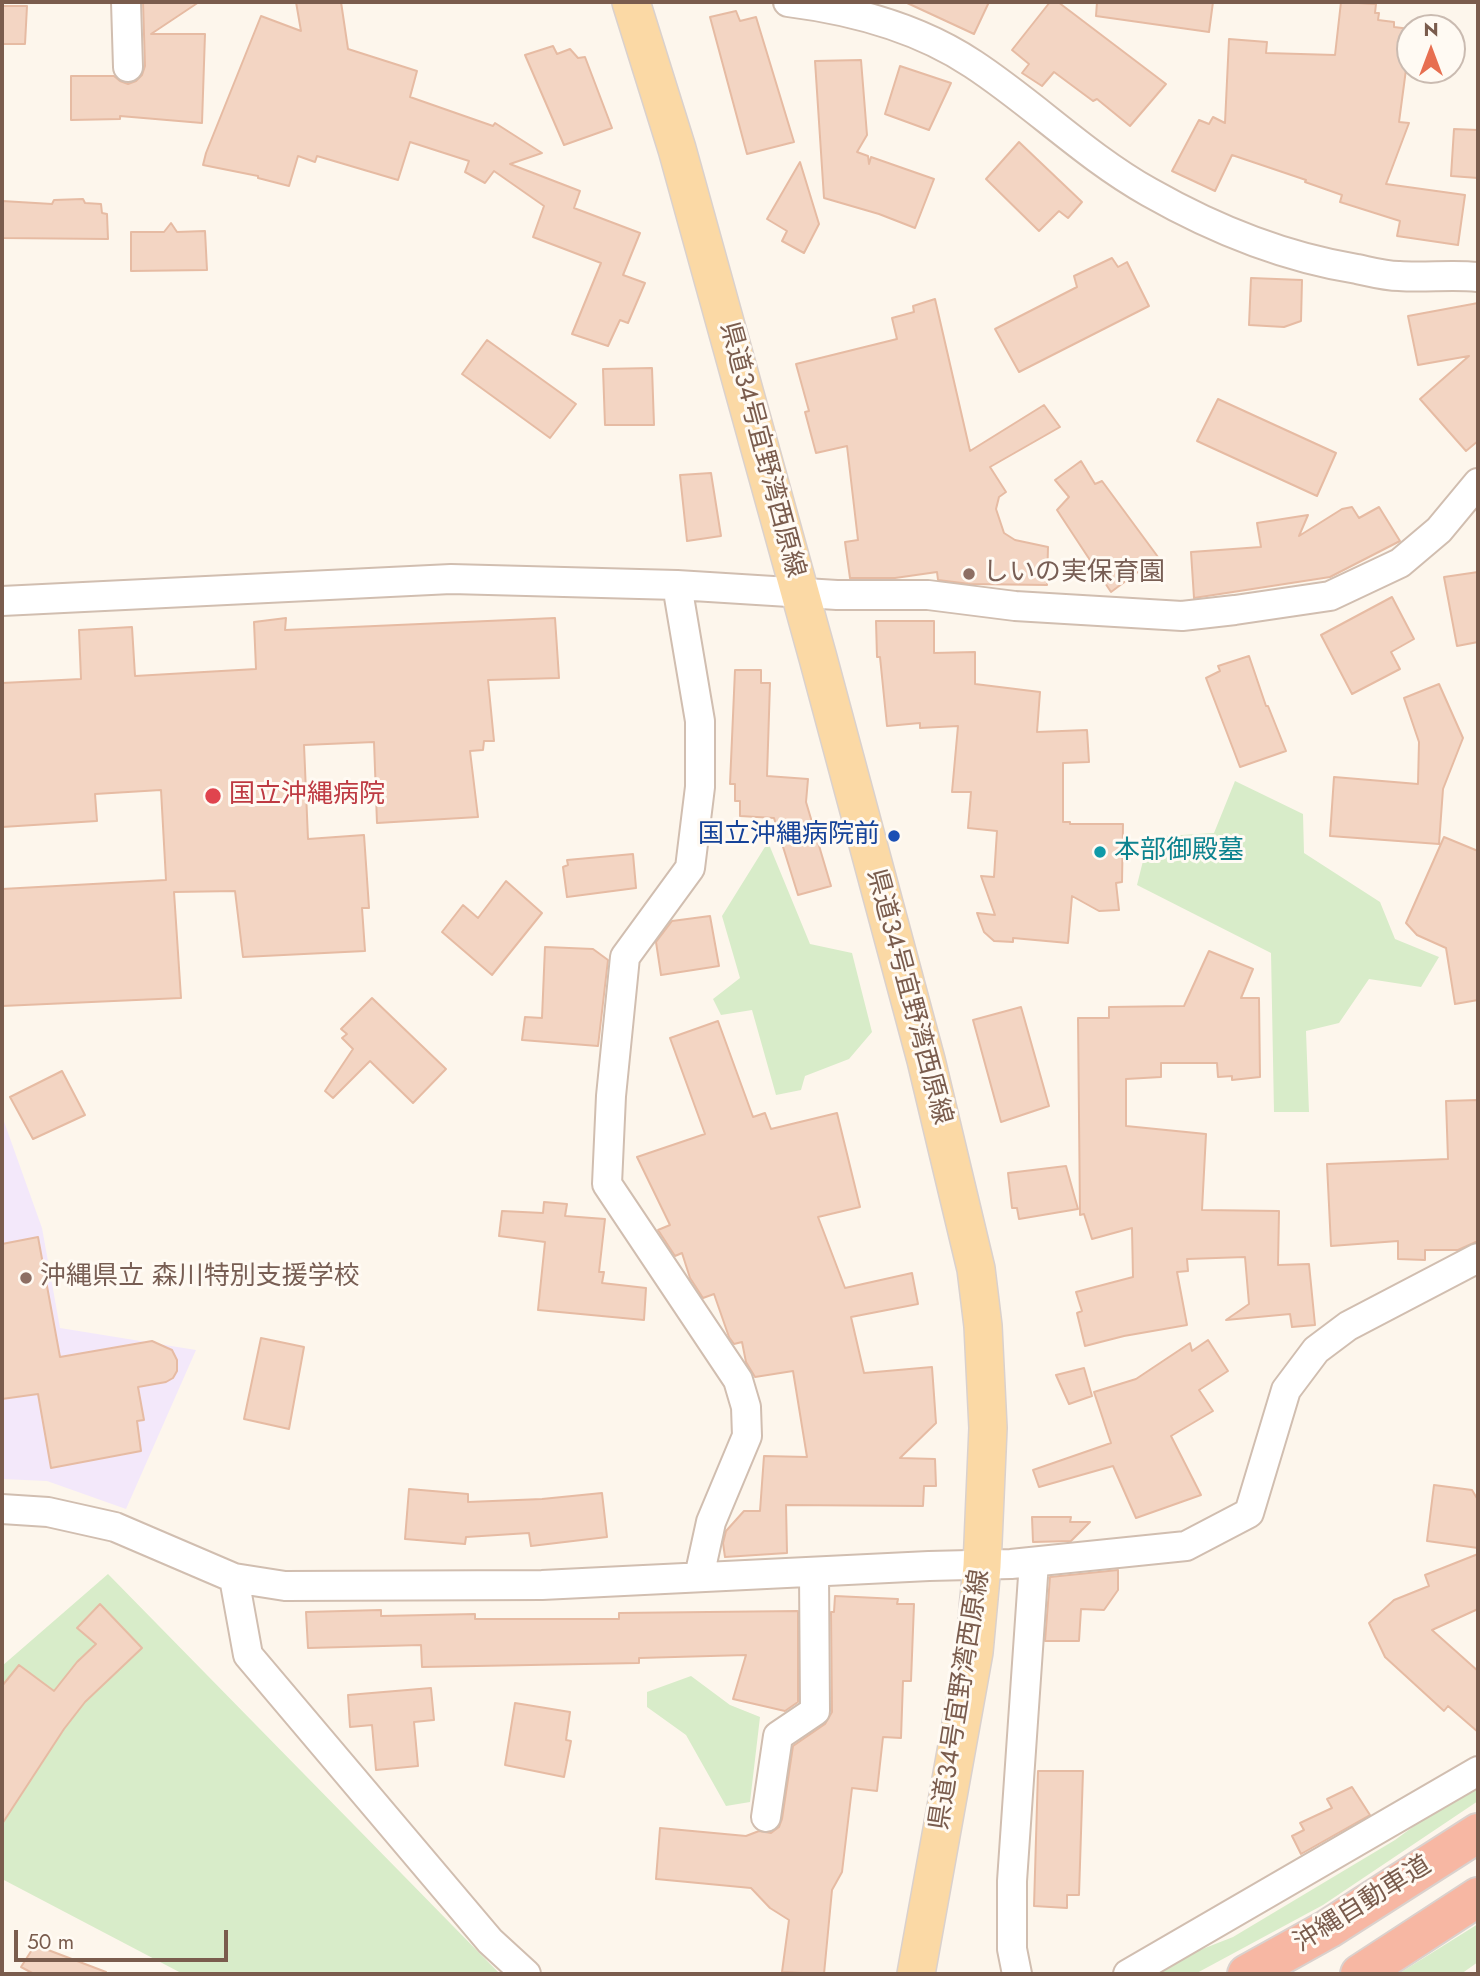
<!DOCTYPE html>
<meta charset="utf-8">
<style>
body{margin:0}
#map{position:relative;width:1480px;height:1976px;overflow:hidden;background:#fdf6ec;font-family:Jost,sans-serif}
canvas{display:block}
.frame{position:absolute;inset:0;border:4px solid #7a5c4d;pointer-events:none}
.north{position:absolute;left:1396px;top:14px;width:70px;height:70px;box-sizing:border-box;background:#fffaf3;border:2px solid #cabbb1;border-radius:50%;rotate:0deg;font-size:19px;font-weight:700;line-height:28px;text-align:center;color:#7a5c4d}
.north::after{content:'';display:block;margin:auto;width:24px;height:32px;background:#e76f51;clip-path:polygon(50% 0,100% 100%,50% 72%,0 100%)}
.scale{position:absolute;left:14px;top:1930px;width:214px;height:32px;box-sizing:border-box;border:4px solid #7a5c4d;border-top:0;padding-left:9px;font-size:21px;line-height:24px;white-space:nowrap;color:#7a5c4d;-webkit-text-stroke:5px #fffaf3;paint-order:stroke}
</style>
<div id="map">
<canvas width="1480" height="1976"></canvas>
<div class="frame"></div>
<div class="north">N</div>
<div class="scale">50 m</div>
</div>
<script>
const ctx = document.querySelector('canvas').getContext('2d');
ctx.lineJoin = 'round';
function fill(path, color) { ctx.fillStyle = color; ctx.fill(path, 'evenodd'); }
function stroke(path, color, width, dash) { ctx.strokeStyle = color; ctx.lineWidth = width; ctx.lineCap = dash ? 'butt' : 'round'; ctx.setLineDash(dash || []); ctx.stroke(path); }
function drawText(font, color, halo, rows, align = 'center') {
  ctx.font = font + ' Jost,"Noto Sans JP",sans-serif'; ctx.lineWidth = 6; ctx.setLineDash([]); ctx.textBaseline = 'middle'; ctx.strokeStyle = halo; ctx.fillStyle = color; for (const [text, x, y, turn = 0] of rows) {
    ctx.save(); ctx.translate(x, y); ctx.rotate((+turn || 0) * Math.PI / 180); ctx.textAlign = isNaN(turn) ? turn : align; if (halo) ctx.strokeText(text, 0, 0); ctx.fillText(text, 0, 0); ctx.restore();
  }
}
fill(new Path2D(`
 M2,1116L42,1228L60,1328L196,1350L126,1509L47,1481L2,1479Z`), '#f3e8fa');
fill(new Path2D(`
 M1235,781L1303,814L1304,853L1380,902L1395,939L1439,957L1421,987L1369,979L1339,1023L1306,1031L1309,1112H1274L1271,953L1137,885L1149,837L1214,833Z
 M768,842L810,944L852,953L872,1032L849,1059L805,1076L801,1090L776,1095L752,1010L721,1015L713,999L740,978L722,916Z
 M108,1574L500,1974H183L2,1879V1666Z
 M691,1676L730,1705L760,1717L750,1802L726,1806L686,1735L647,1707V1692Z
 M1478,1779V1801L1323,1905L1195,1974H1139L1233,1937L1395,1840Z
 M1478,1924V1962L1461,1974H1398Z`), '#d8ecc9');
const building = new Path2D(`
 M143,2H199L151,34H205L202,123L120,116V119L71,120V76H114L120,81L128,84L136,81L142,75L145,66Z
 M296,2H341L348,49L417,71L410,97L493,126L495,123L542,153L510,164L580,191L574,208L640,233L623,275L645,283L628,323L620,320L608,346L572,334L601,263L533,237L544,206L494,171L485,183L465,172L469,161L410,142L398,180L317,156L315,162L298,156L289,186L258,178V176L203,165L206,153L261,16L301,31Z
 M905,2H989L974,34Z
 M1050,2H1058L1166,84L1130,126L1097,99L1093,101L1054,72L1042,86L1022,73L1029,64L1012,50Z
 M1097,2H1213L1209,32L1096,16Z
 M1341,2L1376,4L1375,13H1379L1378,20L1394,22V27L1410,29V63L1407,62L1399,122L1409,123L1386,184L1465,195L1458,245L1397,236L1400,221L1340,202L1342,195L1305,182L1306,180L1232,155L1215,191L1172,171L1199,120L1209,124L1213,117L1225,123L1229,39L1267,42L1266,53L1335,55Z
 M2,6H27L25,44H2Z
 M736,11L740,21L756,17L794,142L747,154L710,17Z
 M553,46L557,54L570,49L578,58L585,57L612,128L564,145L525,55Z
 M861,60L867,135L857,152L868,156L869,164L871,157L934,179L915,228L879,214L824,198L815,61Z
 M900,66L951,83L929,130L885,114Z
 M1454,129L1478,130V178L1451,176Z
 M1019,142L1082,202L1068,218L1059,211L1039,231L986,179Z
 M800,162L819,224L804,253L782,241L787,231L767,219Z
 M83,199L85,203L101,204L102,213L107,214L108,239L2,238V201L52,204L54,200Z
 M171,223L177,232L205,231L207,270L131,271V232H164Z
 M1112,258L1118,267L1127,262L1149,306L1019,372L995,329L1077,287L1074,276Z
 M1251,278L1302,280L1301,321L1284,327L1249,325Z
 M935,299L970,451L1044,405L1060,427L990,467L1006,492L999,497L996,509L1004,533L1015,540L1048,547L1047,585L970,584L938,580L937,572L895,578H850L845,542L858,540L847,446L816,453L805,412L809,411L796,364L897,339L892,318L914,312L913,306Z
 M1478,303V441L1466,451L1420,399L1469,356L1418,365L1408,316Z
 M487,340L576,404L550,438L462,374Z
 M652,368L654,425H605L603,369Z
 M1218,399L1336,453L1317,496L1197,441Z
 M1081,461L1095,484L1102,481L1158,557L1111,592L1057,510L1069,497L1055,480Z
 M711,473L721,536L687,541L680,475Z
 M1352,507L1359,518L1379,507L1400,541L1330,577L1194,598L1191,552L1261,547L1257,523L1308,515L1299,536L1342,509Z
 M1478,572V642L1457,646L1444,577Z
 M1392,597L1414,639L1391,652L1400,669L1352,694L1321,635Z
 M286,618L285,630L555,618L559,678L488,680L494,741H484L483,750L470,751L478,817L377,823L374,742L304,745L308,839L364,835L369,908H362L365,951L243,957L235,891L174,892L181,998L2,1006V889L166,880L161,790L95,794L97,821L2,827V683L81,679L79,630L132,627L135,676L256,669L254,622Z
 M876,621H934V653L975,652V684L1040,692L1037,732L1087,730L1089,762L1063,763V822H1070V824H1123L1122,882L1116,883L1119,910L1099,911L1072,896L1068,943L1013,938V942L994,941L984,932L977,913L995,915L981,876L994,877L997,831L968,828L971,792H952L958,726L920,728V723L887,726L880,657H877Z
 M1249,656L1266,706H1268L1286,751L1240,767L1206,678L1220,671L1218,666Z
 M735,670H761V683H770L767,776L808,779L806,802L831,886L798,895L774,818L740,816V801H735V784H730Z
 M1439,684L1463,738L1443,789L1439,844L1330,836L1334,777L1418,784L1419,742L1404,698Z
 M1444,837L1478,851V1000L1455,1004L1446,948L1417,935L1406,923Z
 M633,854L636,888L567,897L563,867L568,865L567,860Z
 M506,881L542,913L492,975L442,932L463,905L478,918Z
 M710,916L719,966L661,975L656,942L672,921Z
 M545,947L593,949L608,960L598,1046L522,1040L525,1017L542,1018Z
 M1209,951L1253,969L1241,998H1259L1260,1077L1232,1080V1076L1218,1077L1217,1063H1161V1077L1126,1079V1126L1206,1134L1202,1210L1279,1211L1278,1265L1309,1264L1315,1325L1292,1327L1290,1314L1226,1320L1249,1304L1245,1257L1187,1259L1188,1271L1177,1272L1187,1325L1124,1336L1085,1346L1077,1313L1082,1311L1076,1292L1133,1277L1132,1228L1092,1239L1084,1214L1080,1215L1078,1018H1109V1007L1184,1006Z
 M372,998L446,1069L413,1103L370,1061L333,1098L325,1091L353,1049L342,1038L347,1034L341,1029Z
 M1021,1007L1049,1106L1001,1122L973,1020Z
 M718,1021L753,1117L765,1113L771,1129L837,1113L860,1207L818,1217L845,1288L912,1273L918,1304L851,1317L864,1373L932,1367L936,1423L900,1458L935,1459L936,1486H924L923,1506L786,1505L787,1553L725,1557L723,1543L726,1531L744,1511H760L764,1456L807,1457L793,1371L755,1377L746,1362L742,1342L734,1344L729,1337L714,1294L703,1298L690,1278L682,1253L675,1256L658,1230L670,1225L637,1157L705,1134L670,1038Z
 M62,1071L85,1115L33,1139L10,1097Z
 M1478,1100V1241L1458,1250H1425V1260L1398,1259V1241L1331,1246L1327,1164L1448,1159L1446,1101Z
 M1066,1166L1078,1209L1019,1219L1017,1208H1012L1008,1173Z
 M544,1202L567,1204L565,1216L605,1219L599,1272H604L602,1283L646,1288L644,1320L538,1310L545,1242L499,1236L502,1211L543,1213Z
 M38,1237L60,1357L152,1341L172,1350L177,1360V1371L173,1378L166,1382L138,1387L144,1420L137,1421L141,1451L51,1468L38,1394L2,1399V1244Z
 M261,1338L304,1347L289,1429L244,1419Z
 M1208,1340L1228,1371L1199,1390L1213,1411L1171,1436L1201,1495L1136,1518L1113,1466L1039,1487L1033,1470L1111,1443L1094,1392L1136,1379L1190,1343L1192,1351Z
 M1084,1368L1092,1396L1069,1404L1056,1375Z
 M1434,1485L1472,1490L1478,1500V1548L1427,1541Z
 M409,1489L468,1494V1502L542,1499L602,1493L607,1537L531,1546L529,1533L466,1537L465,1544L405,1539Z
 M1032,1517H1071L1070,1522H1090L1071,1541L1033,1542Z
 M1478,1554V1609L1432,1630L1478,1671V1732L1448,1706L1444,1711L1385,1657L1369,1623L1394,1600L1429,1586L1425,1575Z
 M1118,1570V1590L1104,1610L1081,1609L1079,1641H1045L1050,1577Z
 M835,1596L898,1599L897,1604H914L911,1681H903L901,1738L883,1737L877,1791L852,1788L842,1872L832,1890L824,1974L782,1972L789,1920L770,1908L751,1888L656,1879L660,1828L746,1836L759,1831L771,1833L779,1827L782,1819L793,1746L825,1724L832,1712L831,1612H834Z
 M100,1604L142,1648L85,1702L64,1729L2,1824V1686L19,1665L54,1691L77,1662L96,1644L77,1628Z
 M381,1610V1616L475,1614V1619H619V1613L798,1611V1702L785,1711L733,1699L746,1655L639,1658V1663L422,1667L421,1645L308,1648L306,1612Z
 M431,1688L434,1720L414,1722L418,1766L376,1770L372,1725L350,1727L348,1695Z
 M515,1703L570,1712L566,1740L571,1741L564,1777L505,1765Z
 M1038,1771H1083L1079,1895H1067V1908L1034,1906Z
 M1352,1787L1370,1815L1301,1854L1292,1836L1304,1830L1300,1823L1332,1808L1327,1799Z
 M35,1945L106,1972V1974H34L21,1967Z`);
fill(building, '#f3d5c3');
stroke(building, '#e6bba3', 2);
const minor = new Path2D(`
 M126,2L128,67
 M788,2C851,10 919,28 973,64C1034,104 1085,156 1149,192C1214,229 1283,257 1357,269C1371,272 1385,276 1399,276C1426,278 1451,274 1478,277
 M677,585L700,721V787L690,868L625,957L611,1096L607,1184L738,1380L746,1407L747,1436L711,1522L699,1577
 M2,601L451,579L677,585L837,595H928L1015,606L1182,616L1235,610L1330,596L1400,563L1439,530L1478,483
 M2,1509L48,1512L115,1527L234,1578L285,1586L542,1585L929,1566L1011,1564L1186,1546L1249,1513L1286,1390L1316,1350L1348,1326L1478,1258
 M234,1578L248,1655L490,1941L526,1974
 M766,1817L778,1736L815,1711L814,1573
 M1017,1974L1012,1949V1881L1034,1562
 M1128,1974L1478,1771`);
const major = new Path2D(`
 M631,2L677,149L818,658L926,1060L976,1269L983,1326L988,1428L982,1566L974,1652L916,1974`);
const highway = new Path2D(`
 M1247,1974L1328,1929L1478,1833
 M1360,1974L1478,1897`);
stroke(minor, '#d1beb0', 32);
stroke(major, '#dad1cd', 40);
stroke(highway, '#dad1cd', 42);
stroke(minor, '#fff', 28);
stroke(major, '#fbd9a5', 37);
stroke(highway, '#f7b7a3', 38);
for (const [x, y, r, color] of [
 [969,574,7,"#8d6e63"],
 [213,796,9,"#e0444e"],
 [894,836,7,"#1a4fb4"],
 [1100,852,7,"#0f9aa8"],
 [26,1278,7,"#8d6e63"]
]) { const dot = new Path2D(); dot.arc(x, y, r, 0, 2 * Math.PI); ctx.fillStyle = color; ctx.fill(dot); stroke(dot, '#fffaf3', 2.5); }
drawText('26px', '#7a5c4d', '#fffaf3', [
 ["県道34号宜野湾西原線",761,450,75],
 ["県道34号宜野湾西原線",908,997,75],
 ["県道34号宜野湾西原線",961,1700,-81],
 ["沖縄自動車道",1363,1905,-32]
]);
drawText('26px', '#785e54', '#fffaf3', [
 ["しいの実保育園",983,574],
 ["沖縄県立 森川特別支援学校",40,1278]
], 'left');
drawText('26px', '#be3a42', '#fffaf3', [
 ["国立沖縄病院",229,796]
], 'left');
drawText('26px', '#164399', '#fffaf3', [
 ["国立沖縄病院前",880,836]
], 'right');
drawText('26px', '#0d838f', '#fffaf3', [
 ["本部御殿墓",1114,852]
], 'left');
</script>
